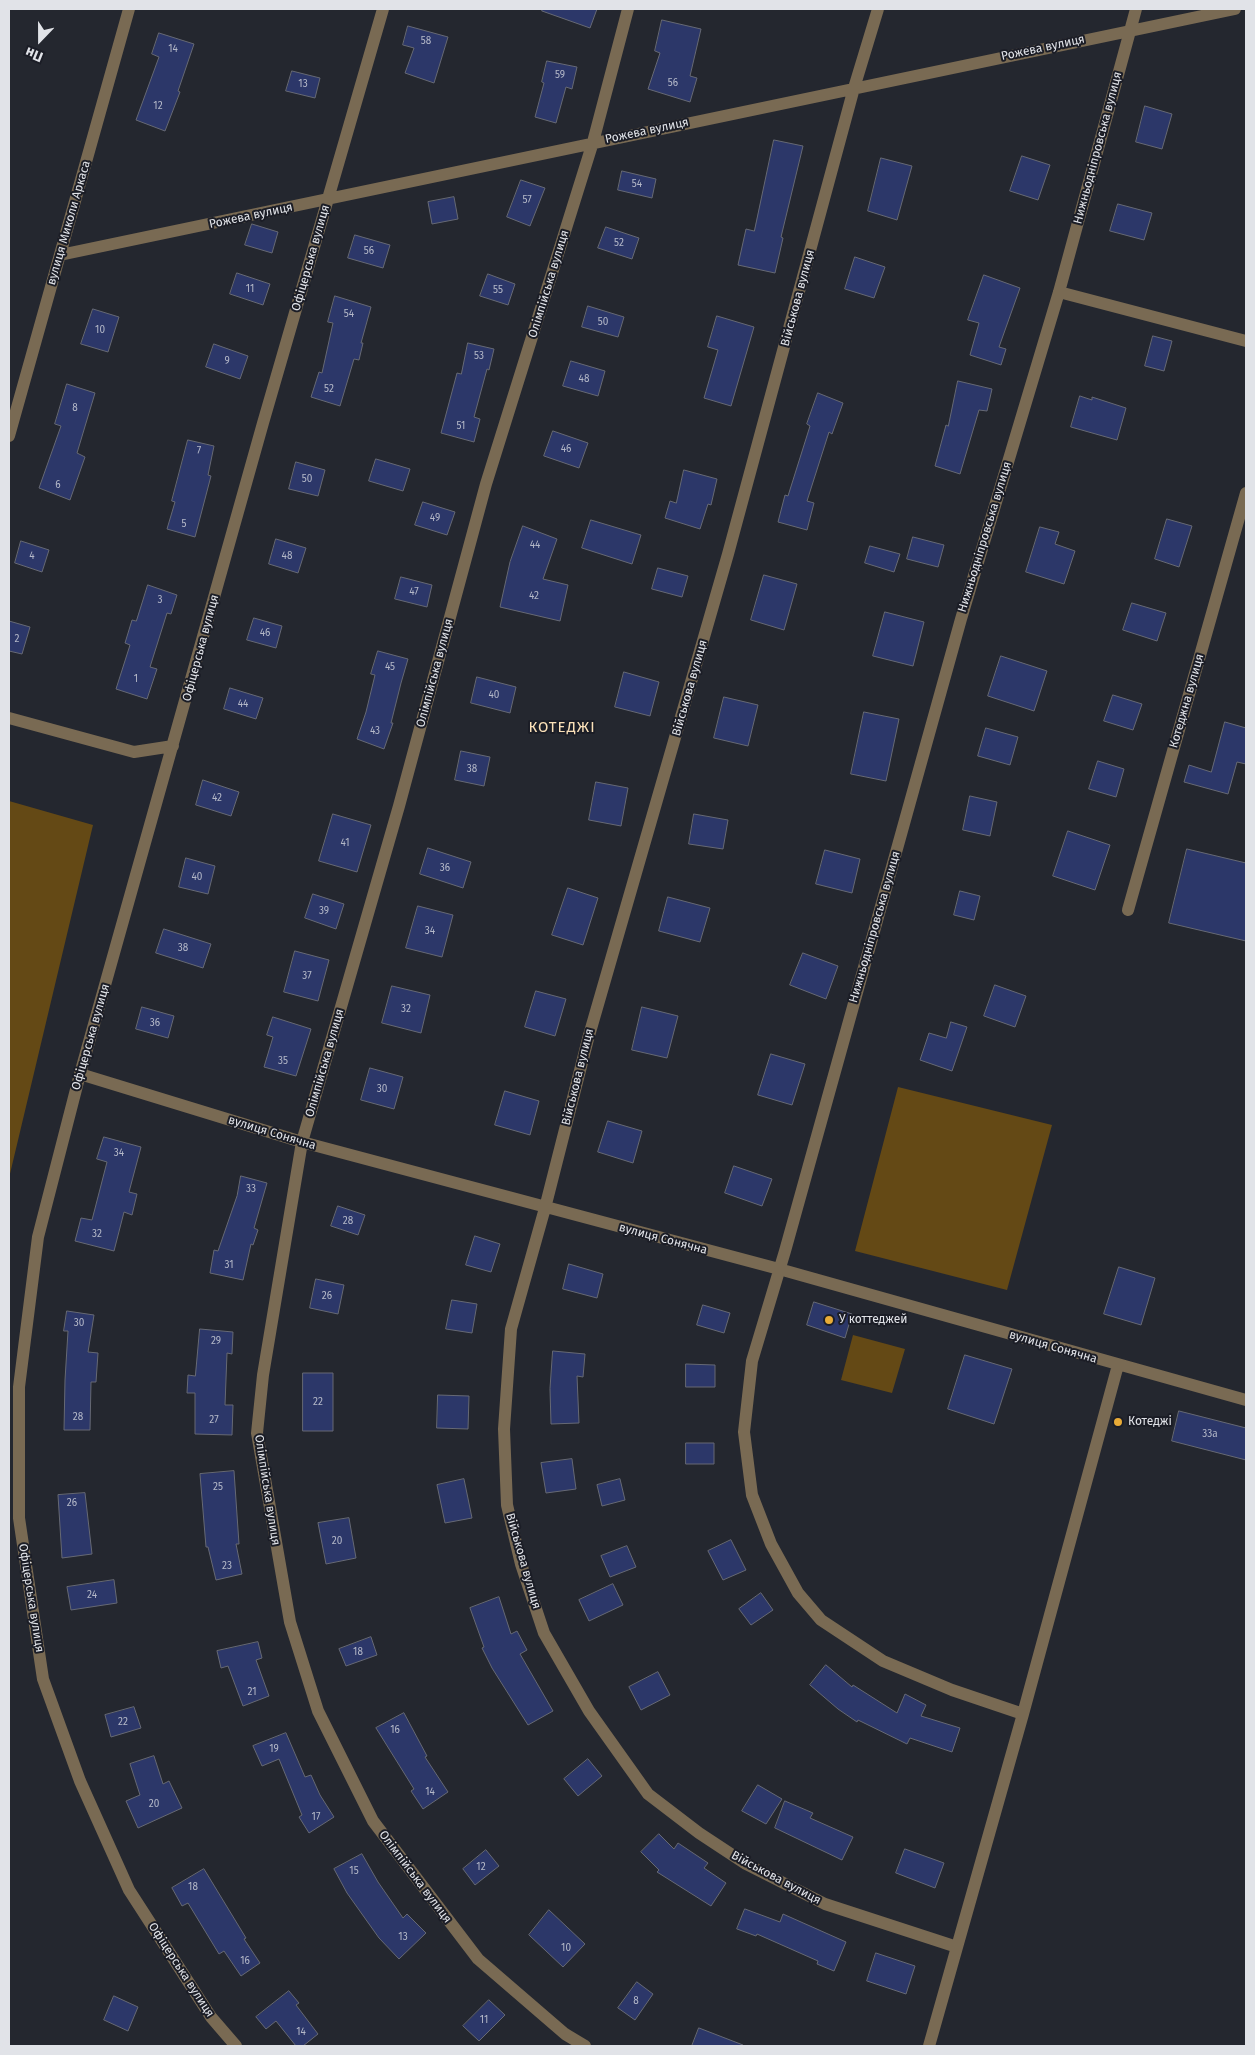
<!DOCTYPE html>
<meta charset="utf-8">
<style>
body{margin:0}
#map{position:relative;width:1255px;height:2055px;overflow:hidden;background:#24272f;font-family:"Fira Sans",sans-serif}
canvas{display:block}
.frame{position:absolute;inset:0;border:10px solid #e1e3e8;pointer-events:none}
.north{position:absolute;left:15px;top:15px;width:50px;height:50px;-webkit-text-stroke:4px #1b1d26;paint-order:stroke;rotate:202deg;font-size:14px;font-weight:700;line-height:20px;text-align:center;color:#e1e3e8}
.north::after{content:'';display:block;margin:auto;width:18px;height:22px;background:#e1e3e8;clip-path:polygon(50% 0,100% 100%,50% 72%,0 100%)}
</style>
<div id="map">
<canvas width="1255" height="2055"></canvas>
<div class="frame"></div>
<div class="north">Пн</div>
</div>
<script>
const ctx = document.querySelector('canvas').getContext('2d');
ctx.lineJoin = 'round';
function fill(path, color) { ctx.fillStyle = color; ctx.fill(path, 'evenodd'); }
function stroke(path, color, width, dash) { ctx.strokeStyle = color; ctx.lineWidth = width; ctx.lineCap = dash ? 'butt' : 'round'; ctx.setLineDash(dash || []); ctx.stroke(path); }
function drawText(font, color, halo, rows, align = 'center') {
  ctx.font = font + ' "Fira Sans",sans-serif'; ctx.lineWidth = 4; ctx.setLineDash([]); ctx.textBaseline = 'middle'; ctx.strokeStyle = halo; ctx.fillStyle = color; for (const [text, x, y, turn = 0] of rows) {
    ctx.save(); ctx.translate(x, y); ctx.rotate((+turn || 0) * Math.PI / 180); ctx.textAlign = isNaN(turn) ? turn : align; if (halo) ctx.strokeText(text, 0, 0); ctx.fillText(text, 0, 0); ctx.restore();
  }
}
fill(new Path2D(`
 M9,801L93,825L9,1178Z
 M898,1087L1052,1125L1007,1290L855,1251Z
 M853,1335L905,1349L892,1393L841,1380Z`), '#644915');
const building = new Path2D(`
 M543,9H597L590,28L542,11Z
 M662,20L701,29L690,76L697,78L690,102L648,89L660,53L655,51Z
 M408,26L448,37L434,83L405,73L414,48L403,45Z
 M159,33L194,44L178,91L180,92L165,131L136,120L159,57L152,54Z
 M547,61L577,67L572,89L566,87L556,123L535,117L544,83L542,82Z
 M292,71L320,78L315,98L286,91Z
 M1145,106L1172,114L1162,149L1136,142Z
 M774,140L803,146L781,237L783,238L775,273L738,265L746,229L754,231Z
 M1022,156L1050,165L1038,200L1010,191Z
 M881,158L912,166L897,220L868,211Z
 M622,171L656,179L652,198L618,190Z
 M521,180L545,188L530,226L507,217Z
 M454,197L458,219L432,224L428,202Z
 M1118,204L1152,213L1144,240L1110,231Z
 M252,224L278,232L272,253L245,245Z
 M606,227L639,238L632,259L598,248Z
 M355,235L390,245L383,268L348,258Z
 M855,257L885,267L874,298L845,289Z
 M237,273L270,284L263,305L230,294Z
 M488,274L515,284L508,305L480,296Z
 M984,275L1020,288L999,347L1006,349L1001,365L970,355L979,323L968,320Z
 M335,296L371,307L361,343H363L359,360L354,359L340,406L311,397L319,372L322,373L333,323L328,322Z
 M588,306L624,317L618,337L582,327Z
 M93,309L119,317L108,352L81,344Z
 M717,316L754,327L731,406L704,398L718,350L708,347Z
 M1153,336L1172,341L1164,371L1145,366Z
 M468,343L494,349L489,370L487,369L474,417L480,419L474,442L441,433L457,373L461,374Z
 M214,344L248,356L240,379L206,367Z
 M571,361L605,371L598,396L563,386Z
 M958,381L992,389L987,411L979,410L960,474L935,466L946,425L948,426Z
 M67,384L95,393L77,453L85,457L70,500L39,488L61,426L55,424Z
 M818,393L843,403L832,434L829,432L807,501L814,503L807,530L778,522L785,495L788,496L810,426L807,424Z
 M1080,396L1092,400V397L1126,408L1117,440L1071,427Z
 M553,431L588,443L579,468L544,456Z
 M188,440L214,446L208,475L211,476L195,537L167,529L175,502L172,501Z
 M376,459L410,469L403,491L369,481Z
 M296,462L325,470L318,496L289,489Z
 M684,470L717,479L711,505L708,504L700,529L665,518L670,501L676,503Z
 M423,502L455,512L447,535L415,525Z
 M1167,519L1192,526L1179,567L1155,559Z
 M591,520L641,535L632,564L582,548Z
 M523,526L557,539L543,579L568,585L560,621L500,607L510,562Z
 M1040,527L1059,532L1055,544L1075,551L1064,584L1026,572Z
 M913,537L944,545L938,567L907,559Z
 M276,539L306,548L298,573L269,564Z
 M21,541L49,550L42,572L15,563Z
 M870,546L900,554L894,572L865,563Z
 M658,568L688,576L682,597L652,589Z
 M764,575L797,584L784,630L751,620Z
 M401,577L432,585L427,607L395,599Z
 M148,585L177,595L171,614L167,613L150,667L157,669L147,699L116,689L130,645L125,643L132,620L136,621Z
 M1132,603L1166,613L1157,641L1123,630Z
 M885,612L924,622L913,666L873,656Z
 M254,618L282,626L276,648L247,640Z
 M9,621L30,627L22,654L9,651Z
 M378,651L408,659L401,683L391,723H393L384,749L357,739L366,712L375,675L371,674Z
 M1001,656L1047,671L1034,711L988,696Z
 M624,672L659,682L650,716L615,707Z
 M477,677L516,687L510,713L471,703Z
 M230,688L263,698L256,719L224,709Z
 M1113,695L1142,704L1133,730L1104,721Z
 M724,697L758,705L748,746L714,738Z
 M864,712L899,719L886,781L851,774Z
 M1225,722L1246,728V764L1237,762L1228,794L1184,782L1189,765L1211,772Z
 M986,728L1018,737L1010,765L978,756Z
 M461,751L490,757L484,786L455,780Z
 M1098,761L1124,769L1116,797L1089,789Z
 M203,780L239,792L231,816L196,805Z
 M596,782L628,788L621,826L589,820Z
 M970,796L997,802L990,836L963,830Z
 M333,814L371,825L357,872L319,861Z
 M694,814L728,820L723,849L689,844Z
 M1068,831L1110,845L1095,890L1053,876Z
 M428,848L471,862L463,888L420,874Z
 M1187,849L1246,863V941L1169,923Z
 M825,850L860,859L852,893L816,884Z
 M186,858L215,866L208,894L179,887Z
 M568,888L598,898L583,945L552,935Z
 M960,891L980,896L974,920L954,915Z
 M313,894L344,904L336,929L305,918Z
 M668,897L710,908L700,942L659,931Z
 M418,906L453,915L442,957L406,948Z
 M164,929L211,944L203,968L156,953Z
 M295,951L329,960L318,1001L284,992Z
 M803,953L838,966L826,999L790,985Z
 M995,985L1026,996L1015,1027L984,1016Z
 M392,986L430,995L421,1033L382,1023Z
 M536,991L566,999L555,1036L525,1027Z
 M142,1007L174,1016L168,1038L136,1029Z
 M642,1007L678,1016L667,1058L632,1050Z
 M273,1017L311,1029L296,1076L264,1067L273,1037L267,1035Z
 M951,1022L967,1027L952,1071L920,1060L929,1033L946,1038Z
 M771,1054L805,1064L792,1105L758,1095Z
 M370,1068L403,1077L394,1109L361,1100Z
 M505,1091L539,1101L530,1135L495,1125Z
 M608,1121L642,1131L633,1163L598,1152Z
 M104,1137L141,1147L129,1192L137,1194L132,1215L124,1212L114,1251L75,1241L81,1218L92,1220L107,1162L97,1159Z
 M734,1166L772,1179L762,1206L725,1193Z
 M241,1176L267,1183L254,1228L258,1230L253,1245L251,1244L243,1280L210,1273L214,1250L218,1251L237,1196Z
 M338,1206L365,1215L358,1235L331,1226Z
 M475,1236L500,1244L491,1272L466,1265Z
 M569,1264L603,1274L597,1298L563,1289Z
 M1119,1267L1155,1278L1141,1325L1104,1314Z
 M316,1279L344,1285L338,1314L310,1308Z
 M452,1300L477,1304L472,1333L446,1329Z
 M814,1302L852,1314L845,1338L807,1325Z
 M703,1305L730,1313L724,1333L697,1325Z
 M67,1311L94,1315L88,1352L98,1353L96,1382H91L90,1430H64L65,1380L68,1331H64Z
 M200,1329L233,1332L232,1354L227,1353L225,1405H233L232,1435L195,1434V1393H187L188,1375L195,1376Z
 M553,1351L585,1354L583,1377L577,1376L579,1423L551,1424L550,1389Z
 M965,1355L1012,1369L994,1424L948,1409Z
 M686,1364L715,1365V1387H686Z
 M303,1373H333V1431H303Z
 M438,1395L469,1396L468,1429L437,1428Z
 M1179,1411L1246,1428V1460L1172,1441Z
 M686,1443H714V1464H686Z
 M572,1459L576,1489L546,1493L541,1463Z
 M234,1471L239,1544H236L242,1574L216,1580L208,1547H206L200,1474Z
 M464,1479L472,1518L445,1523L437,1485Z
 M620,1479L625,1500L602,1506L597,1485Z
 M85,1493L92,1554L62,1558L58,1495Z
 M349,1518L356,1558L326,1564L318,1523Z
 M731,1540L746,1570L723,1580L708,1551Z
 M627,1546L636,1567L610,1577L601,1556Z
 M114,1580L117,1603L71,1610L67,1587Z
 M613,1584L623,1605L589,1621L579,1600Z
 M761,1593L773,1610L751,1625L739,1609Z
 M499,1597L511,1634L517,1631L527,1650L520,1654L553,1711L528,1725L492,1668L482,1648L484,1647L470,1608Z
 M371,1637L377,1655L346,1666L339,1649Z
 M258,1642L262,1658L256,1660L269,1696L243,1706L228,1666L221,1668L217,1651Z
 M826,1665L852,1687L853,1685L897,1713L905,1694L926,1705L921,1716L960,1728L952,1752L910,1738L907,1744L858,1720L857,1722L838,1709L810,1685Z
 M658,1672L670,1695L641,1710L629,1687Z
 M134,1707L141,1728L111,1737L105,1715Z
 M404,1713L427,1756L425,1757L448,1792L423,1809L411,1791L414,1789L376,1728Z
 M286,1733L305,1777L311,1775L320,1795L334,1817L309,1833L299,1817L302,1815L279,1759L262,1766L253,1746Z
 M154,1756L163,1784L169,1781L182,1808L138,1828L126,1801L140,1795L130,1764Z
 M588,1759L602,1776L578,1796L564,1779Z
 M758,1785L782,1799L766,1824L742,1811Z
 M785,1801L813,1813L810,1818L853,1837L842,1860L775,1828Z
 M659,1834L674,1849L678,1843L708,1863L704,1868L726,1883L711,1906L657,1872L659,1870L641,1852Z
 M905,1849L944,1863L935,1888L896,1873Z
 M486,1850L499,1866L475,1885L463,1869Z
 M362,1854L378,1882L403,1918L407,1914L426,1933L399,1959L379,1938L347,1893L334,1869Z
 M204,1869L246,1938L244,1939L260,1963L241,1976L224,1951L219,1954L188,1903L182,1906L172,1888Z
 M745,1909L780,1922L783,1914L846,1942L834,1971L817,1964L818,1961L757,1934L756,1936L737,1929Z
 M549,1910L585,1944L563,1967L529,1935Z
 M876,1953L915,1966L906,1994L867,1981Z
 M637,1982L653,1994L635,2020L618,2008Z
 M289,1991L299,2003L296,2005L318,2034L303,2046H296L276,2021L266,2029L256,2017Z
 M114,1996L138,2007L128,2031L104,2020Z
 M489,2000L505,2015L479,2041L463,2026Z
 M699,2028L743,2045V2046H692Z`);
fill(building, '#2c3769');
stroke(building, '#666974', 1);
stroke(new Path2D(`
 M878,9L854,88L728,554L588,1039L545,1208L511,1329L504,1429L507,1505L521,1564L544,1633L589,1711L648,1794L699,1833L746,1864L825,1904L957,1947
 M60,255L1235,9
 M1059,292L1246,341
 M9,436L129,9
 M9,718L134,752L173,746
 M1128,910L1246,493
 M80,1074L302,1142L779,1269L1246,1400
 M1023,1714L952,1690L883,1661L821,1620L798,1593L771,1544L752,1495L744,1432L752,1361L785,1251L961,619L1059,292L1136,9
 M236,2046L211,2017L129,1890L80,1781L43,1679L19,1518V1387L38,1237L80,1074L263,423L383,9
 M585,2046L565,2034L478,1959L373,1821L318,1711L290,1622L257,1433L263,1375L302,1142L399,806L486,484L593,142L628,9
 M929,2046L1023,1714L1118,1365`), '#796a53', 12);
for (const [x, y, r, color] of [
 [829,1320,5,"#e8ab37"],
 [1118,1422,5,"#e8ab37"]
]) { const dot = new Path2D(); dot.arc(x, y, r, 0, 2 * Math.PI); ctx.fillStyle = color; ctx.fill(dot); stroke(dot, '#1b1d26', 2); }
drawText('10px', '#b4b8c8', null, [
 ["58",426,41],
 ["14",173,49],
 ["59",560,75],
 ["56",673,83],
 ["13",303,84],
 ["12",158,106],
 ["54",637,184],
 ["57",527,200],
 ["52",619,243],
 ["56",369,251],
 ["11",250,289],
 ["55",498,290],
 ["54",349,314],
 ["50",603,322],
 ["10",100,330],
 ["53",479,356],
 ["9",227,361],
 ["48",584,379],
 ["52",329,389],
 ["8",75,408],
 ["51",461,426],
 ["46",566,449],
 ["7",199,451],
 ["50",307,479],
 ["6",58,485],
 ["49",435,518],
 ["5",184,524],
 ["44",535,545],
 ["4",32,556],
 ["48",287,556],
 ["47",414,592],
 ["42",534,596],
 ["3",160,600],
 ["46",265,633],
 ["2",17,639],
 ["45",390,667],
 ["1",136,679],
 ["40",494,695],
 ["44",243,704],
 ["43",375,731],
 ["38",472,769],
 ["42",217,798],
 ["41",345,843],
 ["36",445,868],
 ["40",197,877],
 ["39",324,911],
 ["34",430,931],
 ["38",183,948],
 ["37",307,976],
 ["32",406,1009],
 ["36",155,1023],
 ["35",283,1061],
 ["30",382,1089],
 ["34",119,1153],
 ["33",251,1189],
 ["28",348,1221],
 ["32",97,1234],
 ["31",229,1265],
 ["26",327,1296],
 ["30",79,1323],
 ["29",216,1341],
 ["22",318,1402],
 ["28",78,1417],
 ["27",214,1420],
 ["33а",1210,1434],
 ["25",218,1487],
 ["26",72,1503],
 ["20",337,1541],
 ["23",227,1566],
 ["24",92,1595],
 ["18",358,1652],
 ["21",252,1692],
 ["22",123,1722],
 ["16",395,1730],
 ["19",274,1749],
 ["14",430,1792],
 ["20",154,1804],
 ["17",316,1817],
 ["12",481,1867],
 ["15",354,1871],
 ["18",193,1887],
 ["13",403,1937],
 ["10",566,1948],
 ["16",245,1961],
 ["8",636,2001],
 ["11",484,2020],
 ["14",301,2032]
]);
drawText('12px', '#e1e3e8', '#1b1d26', [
 ["Рожева вулиця",1043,48,-12],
 ["Рожева вулиця",647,131,-12],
 ["Нижньодніпровська вулиця",1098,148,-75],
 ["Рожева вулиця",251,216,-12],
 ["вулиця Миколи Аркаса",69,223,-74],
 ["Офіцерська вулиця",311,258,-74],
 ["Олімпійська вулиця",549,284,-73],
 ["Військова вулиця",798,298,-75],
 ["Нижньодніпровська вулиця",985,537,-73],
 ["Офіцерська вулиця",201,648,-75],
 ["Олімпійська вулиця",435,673,-75],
 ["Військова вулиця",690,688,-74],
 ["Котеджна вулиця",1187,701,-74],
 ["Нижньодніпровська вулиця",875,927,-74],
 ["Офіцерська вулиця",91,1037,-74],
 ["Олімпійська вулиця",325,1063,-74],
 ["Військова вулиця",578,1077,-76],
 ["вулиця Сонячна",272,1133,17],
 ["вулиця Сонячна",663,1239,15],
 ["вулиця Сонячна",1053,1347,16],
 ["Олімпійська вулиця",267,1490,81],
 ["Військова вулиця",523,1561,74],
 ["Офіцерська вулиця",31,1598,81],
 ["Олімпійська вулиця",415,1877,53],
 ["Військова вулиця",776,1878,28],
 ["Офіцерська вулиця",181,1970,57]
]);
drawText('12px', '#e1e3e8', '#1b1d26', [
 ["У коттеджей",839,1320],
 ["Котеджі",1128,1422]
], 'left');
ctx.letterSpacing = '1px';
drawText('15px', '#fae0b8', '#1b1d26', [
 ["КОТЕДЖІ",562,728]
]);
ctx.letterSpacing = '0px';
</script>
